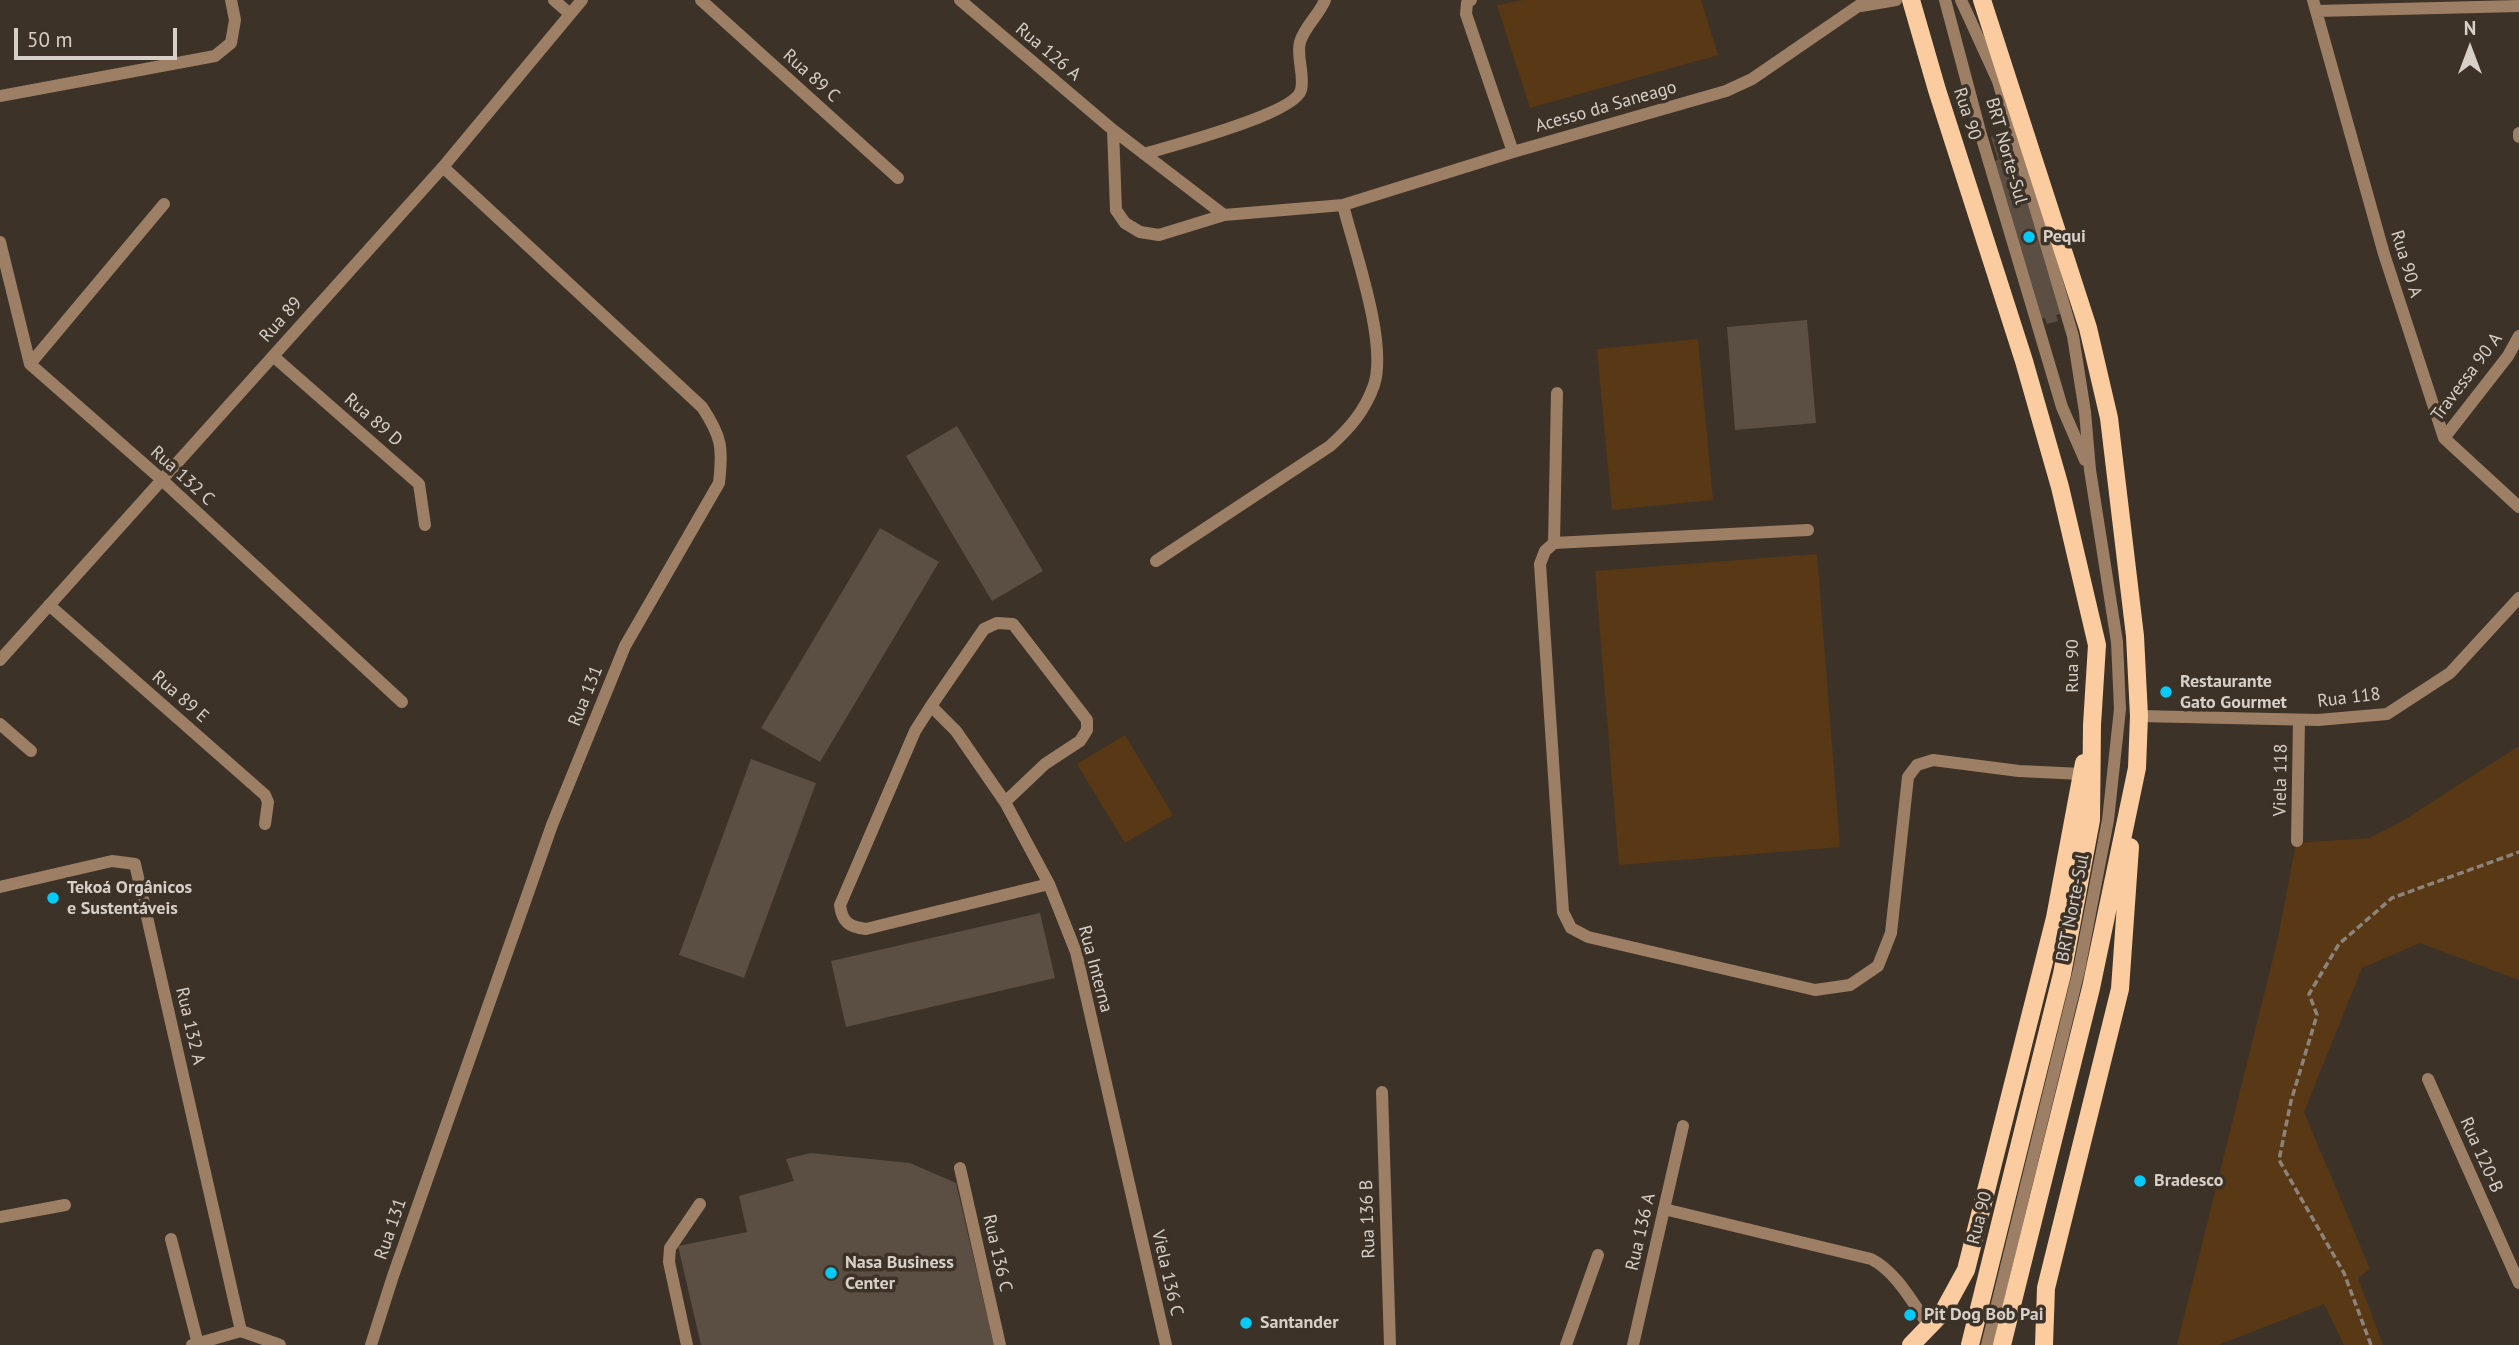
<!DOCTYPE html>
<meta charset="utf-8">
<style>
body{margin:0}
#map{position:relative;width:2519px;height:1345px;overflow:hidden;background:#3d3227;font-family:"PT Sans",sans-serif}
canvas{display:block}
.north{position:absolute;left:2435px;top:14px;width:70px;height:70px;-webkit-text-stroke:5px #3d3227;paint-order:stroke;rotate:0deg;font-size:19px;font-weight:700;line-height:28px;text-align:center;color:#d7d0c9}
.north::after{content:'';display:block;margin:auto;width:24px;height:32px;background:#d7d0c9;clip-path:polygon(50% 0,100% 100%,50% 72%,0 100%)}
.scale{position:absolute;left:14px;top:28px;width:163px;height:32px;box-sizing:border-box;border:4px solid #d7d0c9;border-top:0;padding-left:9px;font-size:21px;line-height:24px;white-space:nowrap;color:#d7d0c9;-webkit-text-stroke:5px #3d3227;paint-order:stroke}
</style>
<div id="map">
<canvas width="2519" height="1345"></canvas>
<div class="north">N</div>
<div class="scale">50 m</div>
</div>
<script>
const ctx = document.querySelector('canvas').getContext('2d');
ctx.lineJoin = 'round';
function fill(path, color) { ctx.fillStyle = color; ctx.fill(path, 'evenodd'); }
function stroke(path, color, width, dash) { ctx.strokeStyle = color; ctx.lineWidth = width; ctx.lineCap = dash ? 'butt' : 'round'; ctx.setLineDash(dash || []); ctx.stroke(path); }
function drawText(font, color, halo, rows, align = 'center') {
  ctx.font = font + ' "PT Sans",sans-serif'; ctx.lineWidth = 7; ctx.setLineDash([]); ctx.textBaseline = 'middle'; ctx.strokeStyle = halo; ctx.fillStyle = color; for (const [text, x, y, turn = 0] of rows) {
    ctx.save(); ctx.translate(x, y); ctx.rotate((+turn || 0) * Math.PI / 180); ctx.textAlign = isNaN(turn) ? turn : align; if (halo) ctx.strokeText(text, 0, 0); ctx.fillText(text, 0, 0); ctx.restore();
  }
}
fill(new Path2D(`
 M1523,0H1701L1718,55L1530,108L1497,5Z
 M1698,339L1713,500L1612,510L1597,349Z
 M1817,554L1840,847L1619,865L1595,571Z
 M1125,735L1173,815L1125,843L1077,764Z
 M2519,746V980L2420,943L2362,968L2304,1112L2370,1269L2358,1278L2383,1345H2344L2324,1304L2218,1345H2177L2278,938L2296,843L2369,838L2401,822Z`), '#583815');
fill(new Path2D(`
 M2001,134L2008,157L2018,154L2065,312L2056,315L2058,321L2047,324L2045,318L2039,319L1992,162L1998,160L1991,137Z
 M1807,320L1816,423L1735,430L1727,327Z
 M957,426L1043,571L992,601L906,456Z
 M880,528L939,562L820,762L761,728Z
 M751,759L816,783L744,978L679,955Z
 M1040,913L1055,978L846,1027L831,961Z
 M811,1153L910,1163L956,1183L994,1345H701L678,1246L747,1232L739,1196L794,1181L786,1159Z`), '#5b4e43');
stroke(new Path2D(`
 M2371,1345L2344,1273L2279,1160L2291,1101L2317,1015L2309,994L2339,944L2392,898L2519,852`), '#8c837a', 3.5, [7, 3.5]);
stroke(new Path2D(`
 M554,0L570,14
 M701,0L898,178
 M960,0L1113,130L1224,215
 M1471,0L1467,3L1466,14L1513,152
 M1945,0L1981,135L2062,407L2085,460
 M1961,0L1998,81L2073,336L2085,412L2090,470L2117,642L2120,709L2108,820L2079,970L1987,1345
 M2313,0L2384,254L2444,438L2519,507
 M1861,6L1896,0
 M2316,11L2519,6
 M0,96L215,56L231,43L235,20L231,0
 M1113,130L1116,210L1125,223L1140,232L1159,235L1224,215L1343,205L1513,152L1726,91L1752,79L1867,0
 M2519,133V137
 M1144,154C1171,146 1295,114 1301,90C1305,75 1296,57 1300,42C1305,26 1319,15 1325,0
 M0,242L30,364L161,479L402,702
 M273,356L419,484L425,525
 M30,364L164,204
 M1557,393L1554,543L1545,551L1540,564L1563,912L1571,928L1588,937L1815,990L1850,985L1878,966L1891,933L1908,777L1917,765L1933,760L2019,771L2082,774
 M2444,438L2508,356L2519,336
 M1554,543L1808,530
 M1156,561L1330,446C1349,429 1365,411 1374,385C1388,343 1354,249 1343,205
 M49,605L265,795L268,802L265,824
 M0,660L443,167L582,0
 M931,706L984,629L997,623L1013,624L1087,720V730L1080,741L1045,764L1005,802
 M2139,716L2318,720L2387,714L2450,673L2519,598
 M0,724L31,751
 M2297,841L2299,720
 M1049,884L866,929C849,927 842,922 840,905L915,731L931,706L956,731L1005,802L1049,884L1076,952L1166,1345
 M0,887L112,861L135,864L241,1331
 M2428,1079L2519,1283
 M1382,1092L1390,1345
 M960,1168L1000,1345
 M1664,1209L1871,1259C1897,1272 1913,1304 1930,1327
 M0,1217L65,1205
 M171,1239L198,1344
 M192,1345L241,1331L280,1345
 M371,1345L393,1276L552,825L625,646L719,483C723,448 722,437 702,407L443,167
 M687,1345L669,1262L670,1248L700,1204
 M1566,1345L1598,1255
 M1633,1345L1683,1126`), '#9c7f64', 12);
stroke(new Path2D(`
 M1911,0L1937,90L2024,361L2060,487L2097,645L2092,725L2091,820L2062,974L1970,1345
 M1982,0L2088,328L2109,418L2135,636L2139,716L2137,768L2091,988L2002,1345
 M1911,1345L1943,1312L1966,1270L2055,918L2084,763
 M2044,1345L2046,1288L2120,989L2130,847`), '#fbcc9f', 18);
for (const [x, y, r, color] of [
 [2029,237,7,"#06cbf9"],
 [2166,692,7,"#06cbf9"],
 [53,898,7,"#06cbf9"],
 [2140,1181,7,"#06cbf9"],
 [831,1273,7,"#06cbf9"],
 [1910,1315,7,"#06cbf9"],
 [1246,1323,7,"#06cbf9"]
]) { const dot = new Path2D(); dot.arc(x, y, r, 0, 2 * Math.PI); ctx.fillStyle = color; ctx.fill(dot); stroke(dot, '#3d3227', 2.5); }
drawText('18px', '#d7d0c9', '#3d3227', [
 ["Rua 126 A",1048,52,40],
 ["Rua 89 C",811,76,42],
 ["Acesso da Saneago",1606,107,-16],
 ["Rua 90",1967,114,72],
 ["BRT Norte-Sul",2006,151,74],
 ["Rua 90 A",2406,264,73],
 ["Rua 89",281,320,-48],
 ["Travessa 90 A",2467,377,-53],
 ["Rua 89 D",373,420,41],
 ["Rua 132 C",182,476,42],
 ["Rua 90",2073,666,-90],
 ["Rua 131",586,696,-68],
 ["Rua 89 E",180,697,41],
 ["Rua 118",2349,698,-7],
 ["Viela 118",2281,780,-89],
 ["BRT Norte-Sul",2073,908,-79],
 ["Rua Interna",1095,969,75],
 ["Rua 132 A",190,1026,77],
 ["Rua 120-B",2481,1155,66],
 ["Rua 90",1980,1218,-76],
 ["Rua 136 B",1368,1219,-92],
 ["Rua 131",391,1229,-71],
 ["Rua 136 A",1641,1232,-77],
 ["Rua 136 C",997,1253,77],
 ["Viela 136 C",1167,1273,77]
]);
drawText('bold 18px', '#d7d0c9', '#3d3227', [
 ["Pequi",2043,237],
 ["Restaurante",2180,682],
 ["Gato Gourmet",2180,703],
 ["Tekoá Orgânicos",67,888],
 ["e Sustentáveis",67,909],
 ["Bradesco",2154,1181],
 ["Nasa Business",845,1263],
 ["Center",845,1284],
 ["Pit Dog Bob Pai",1924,1315],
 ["Santander",1260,1323]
], 'left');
</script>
